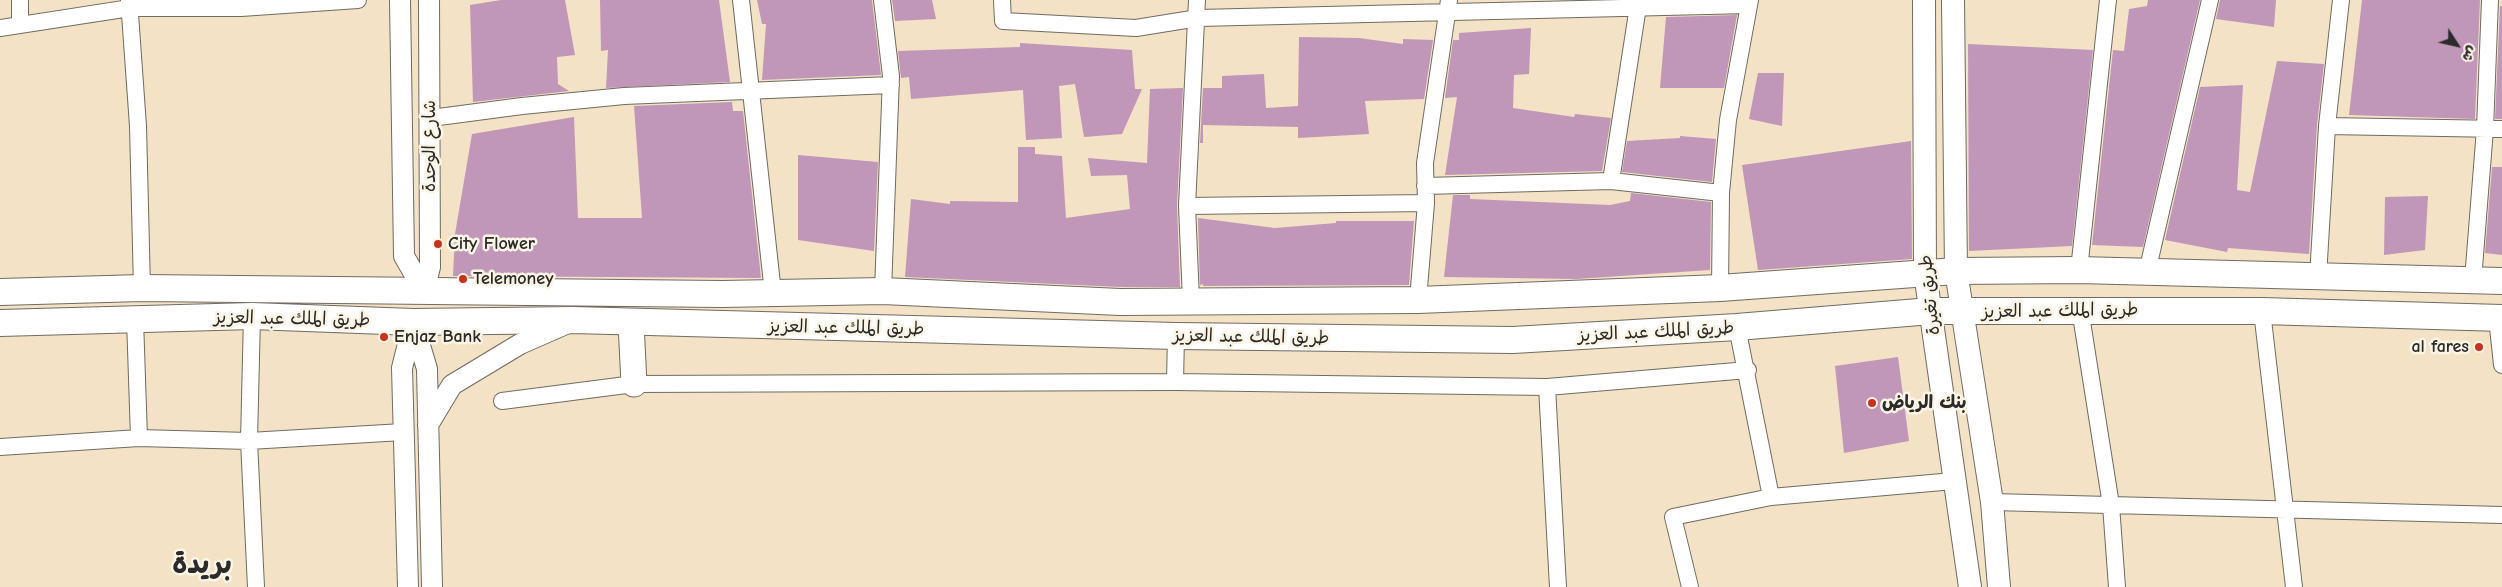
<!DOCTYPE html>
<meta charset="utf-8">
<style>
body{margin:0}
#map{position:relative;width:2502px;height:587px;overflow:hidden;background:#f3e2c5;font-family:"Comic Neue","Playpen Sans Arabic",sans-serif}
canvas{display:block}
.north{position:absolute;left:2432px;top:20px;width:50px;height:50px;-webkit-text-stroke:4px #fcf5e5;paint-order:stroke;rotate:125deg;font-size:14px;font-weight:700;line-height:20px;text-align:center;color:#2b2b2b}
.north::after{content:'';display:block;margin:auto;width:18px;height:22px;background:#2b2b2b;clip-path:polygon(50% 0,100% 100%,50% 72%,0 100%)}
</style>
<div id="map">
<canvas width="2502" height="587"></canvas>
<div class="north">ش</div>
</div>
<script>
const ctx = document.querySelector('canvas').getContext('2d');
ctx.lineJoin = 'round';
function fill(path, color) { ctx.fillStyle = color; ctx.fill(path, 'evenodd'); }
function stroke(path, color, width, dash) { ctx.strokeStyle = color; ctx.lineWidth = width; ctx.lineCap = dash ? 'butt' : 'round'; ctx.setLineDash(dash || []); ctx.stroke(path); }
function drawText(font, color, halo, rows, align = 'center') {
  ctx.font = font + ' "Comic Neue","Playpen Sans Arabic",sans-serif'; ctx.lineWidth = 5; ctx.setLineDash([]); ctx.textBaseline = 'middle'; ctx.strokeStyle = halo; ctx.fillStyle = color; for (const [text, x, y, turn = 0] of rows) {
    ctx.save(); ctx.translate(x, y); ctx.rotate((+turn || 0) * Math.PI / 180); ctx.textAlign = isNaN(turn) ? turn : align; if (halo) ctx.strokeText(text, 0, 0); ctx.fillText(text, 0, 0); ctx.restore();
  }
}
fill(new Path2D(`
 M501,0H565L575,55L557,57L558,84L569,91L473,102L470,5Z
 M600,0H719L730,82L606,88L608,50L601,51Z
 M757,0H872L881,75L762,80L766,24H762Z
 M892,0H932L936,19L895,21Z
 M2148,0H2200L2143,247L2092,245L2113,50L2124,51L2129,9L2147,6Z
 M2220,0H2276L2274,27L2216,19Z
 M2362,0H2480L2475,119L2349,115Z
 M2500,6H2502V119H2495Z
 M1737,15L1724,88H1660L1666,17Z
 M1531,28L1529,74L1514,75L1513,108L1574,117L1575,114L1611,118L1602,171L1445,175L1457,97L1445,98L1453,40H1459V33Z
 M1299,37L1359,38L1403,44V39L1433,40L1424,99L1365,101L1369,134L1298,138V127L1203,125V143H1200L1203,88H1222V76L1264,74L1266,108L1298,106Z
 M1020,43L1132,50L1135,89H1142L1122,134L1084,137L1075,84L1059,86L1062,138L1026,140L1023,90L911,99L909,77L901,78L898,51L1020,47Z
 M1968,44L2093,50L2072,246L1969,251Z
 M2277,61L2324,64L2317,125L2309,254L2228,248L2227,252L2165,240L2200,87L2243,85L2237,190L2250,192Z
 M1758,73H1784L1782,126L1749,119Z
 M1183,88L1177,206L1180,287H1120L905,277L911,199L950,204V201L1018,202V147H1035V154L1062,156L1066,218L1130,209L1127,175L1091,176L1088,158L1147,163L1150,89Z
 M732,102L733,111H743L761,278L453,276L455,234L472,134L574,117L578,218H642L634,106Z
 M1680,136L1716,139L1712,182L1622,172L1627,141L1680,138Z
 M1911,141L1912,259L1758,270L1742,165Z
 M798,155L878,162L874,251L798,240Z
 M2492,167H2502V255L2485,253Z
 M1631,193L1711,202L1710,270L1576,279L1444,277L1453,195H1470V199L1610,205L1630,201Z
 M2428,196L2425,250L2384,255L2385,197Z
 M1198,218L1275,228L1336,223V221H1414L1409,285L1203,286V284L1200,285Z
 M1898,357L1909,441L1844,453L1835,366Z`), '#c096b9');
const minor = new Path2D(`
 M20,0V25
 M129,0L138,126L142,288
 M741,0L773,293
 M882,0L891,76L883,291
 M1002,0L1003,21L1136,28L1198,18L1749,5
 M0,28L130,8H241L358,0
 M431,118L522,106L624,96L891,85
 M2327,126L2502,129
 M1611,181L1639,0
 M1425,186L1611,181L1721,193
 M1187,206L1426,203
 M2079,270L2108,0
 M2147,272L2210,0
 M2318,277L2327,126L2341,0
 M2473,280L2485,129L2490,0
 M1720,288L1721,193L1728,120L1750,0
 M1191,300L1187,206L1197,0
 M1418,300L1426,203L1425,163L1449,0
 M2080,309L2111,505L2117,587
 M2262,311L2294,587
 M252,316L249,441L256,587
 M2497,318L2502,365
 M135,319L139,438
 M1737,327L1771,497
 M1175,382L1176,336
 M1547,387L1558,587
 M502,401L634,384L1175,382L1547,387L1748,370
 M0,447L139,438L249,441L403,432
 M1992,502L2502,515
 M1690,587L1673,517L1771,497L1954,481`);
const tertiary = new Path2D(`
 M400,0L404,256L424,291
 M424,291L430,267L429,0
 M413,322L427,369L432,587
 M428,425L452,385L520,344L568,323
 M408,587L402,368L413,324`);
const secondary = new Path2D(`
 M1924,0L1925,273L1970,587
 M1953,0L1956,271L1992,502L1999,587`);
const primary = new Path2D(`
 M631,323L634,384`);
const trunk = new Path2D(`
 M0,292L142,288L722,294L883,291L1120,302L1418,300L1720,288L1956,271L2079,270L2502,281
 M0,323L252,316L413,322L573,320L1176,336L1513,340L1737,327L1931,311H2262L2502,318`);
stroke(minor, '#716b61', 18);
stroke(tertiary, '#716b61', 22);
stroke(secondary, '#716b61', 24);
stroke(primary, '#716b61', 27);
stroke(trunk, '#716b61', 28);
stroke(minor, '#fff', 16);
stroke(tertiary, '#fff', 20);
stroke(secondary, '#fff', 22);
stroke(primary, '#fff', 25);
stroke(trunk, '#fff', 26);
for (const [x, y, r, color] of [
 [438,244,5,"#c8321e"],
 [463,279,5,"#c8321e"],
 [384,337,5,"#c8321e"],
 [2479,347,5,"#c8321e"],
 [1872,403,5,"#c8321e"]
]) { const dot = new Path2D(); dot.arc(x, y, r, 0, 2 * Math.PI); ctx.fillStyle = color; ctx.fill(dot); stroke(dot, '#fcf5e5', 2); }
drawText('18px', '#2b2b2b', '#fcf5e5', [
 ["شارع الوحدة",430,146,-90],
 ["طريق تغيرة",1930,295,-96],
 ["طريق الملك عبد العزيز",2060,311,-1],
 ["طريق الملك عبد العزيز",292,319,1],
 ["طريق الملك عبد العزيز",846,328,1],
 ["طريق الملك عبد العزيز",1656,332,-3],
 ["طريق الملك عبد العزيز",1251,337,1]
]);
drawText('bold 18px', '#2b2b2b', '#fcf5e5', [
 ["City Flower",448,244],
 ["Telemoney",473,279],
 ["Enjaz Bank",394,337],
 ["al fares",2469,347,"right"],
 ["بنك الرياض",1882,403]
], 'left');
drawText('bold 28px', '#2b2b2b', '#fcf5e5', [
 ["بريدة",202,565]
]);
</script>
